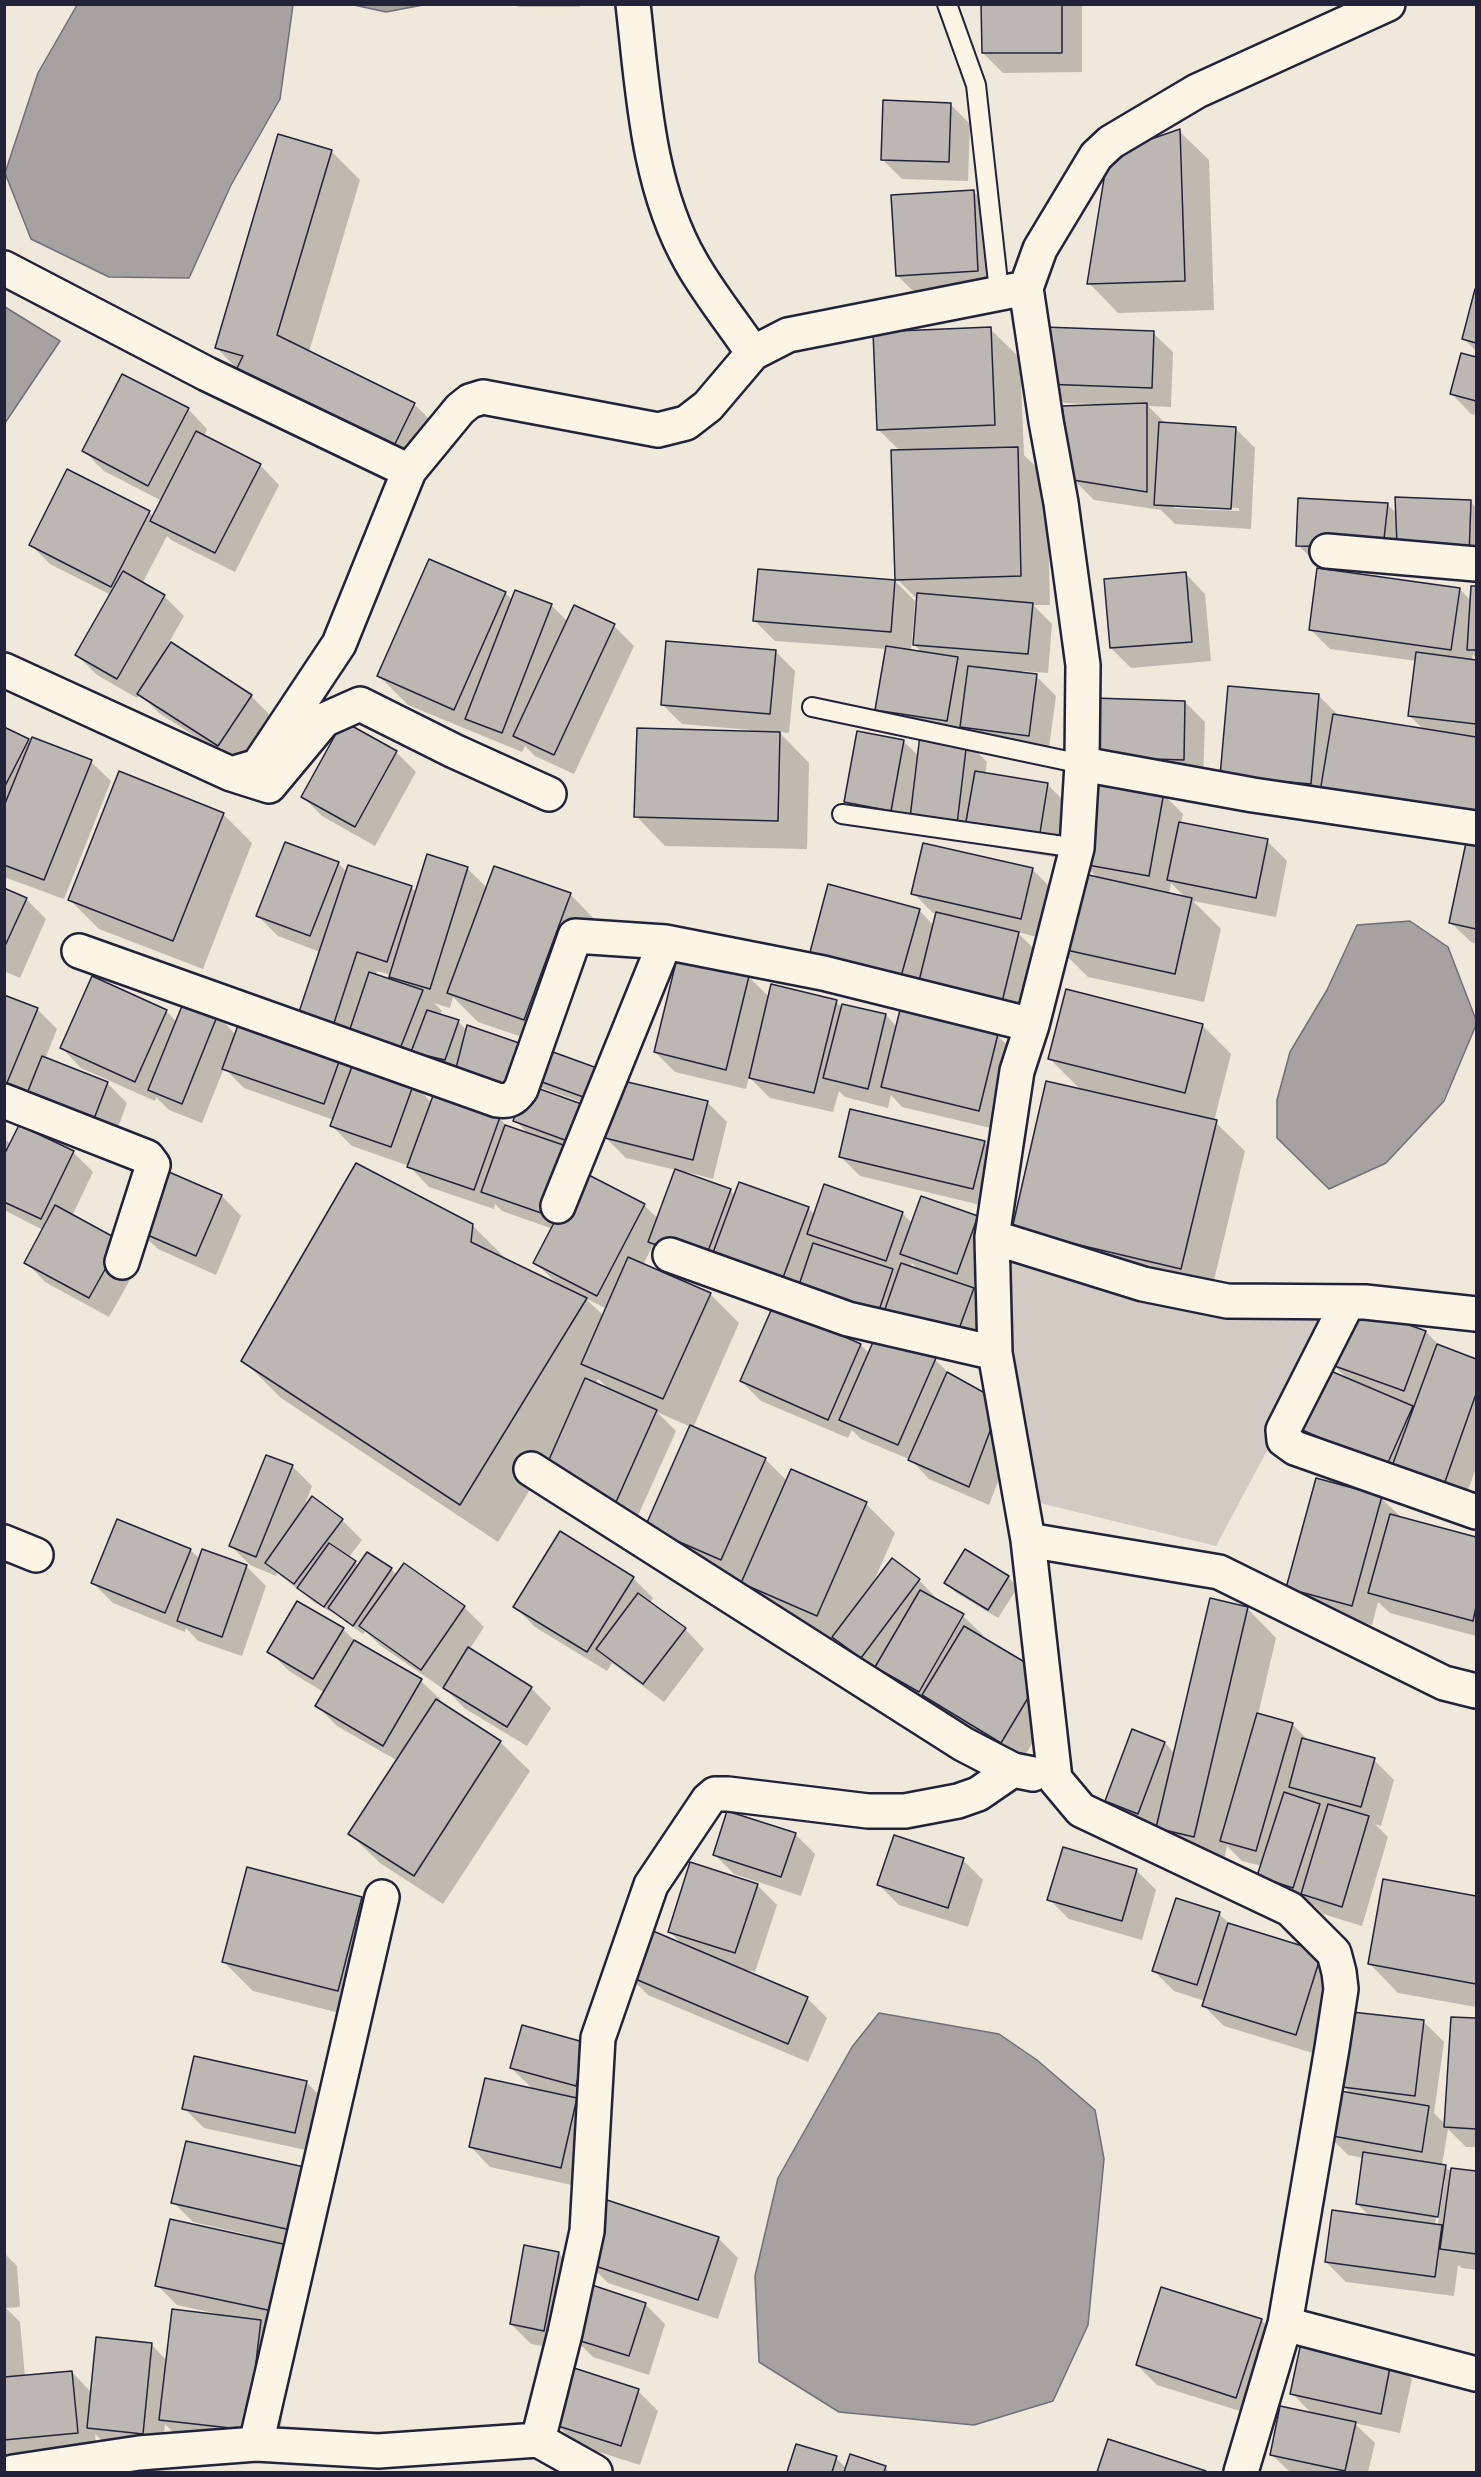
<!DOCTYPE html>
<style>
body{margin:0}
#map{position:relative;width:1481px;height:2477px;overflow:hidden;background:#efe8db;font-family:"Gochi Hand",sans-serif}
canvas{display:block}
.frame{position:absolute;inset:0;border:6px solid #22223b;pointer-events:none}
</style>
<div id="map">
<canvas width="1481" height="2477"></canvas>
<div class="frame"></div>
</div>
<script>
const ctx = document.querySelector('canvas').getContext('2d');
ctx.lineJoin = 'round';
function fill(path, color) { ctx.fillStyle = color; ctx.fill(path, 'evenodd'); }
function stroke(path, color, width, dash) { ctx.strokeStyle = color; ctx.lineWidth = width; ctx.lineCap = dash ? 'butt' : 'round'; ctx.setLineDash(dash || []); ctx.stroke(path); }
fill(new Path2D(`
 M1008,1253L1340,1314L1216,1546L1040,1503L1008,1325Z`), '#d1cbc3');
const water = new Path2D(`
 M77,5H293L280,99L231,185L189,278L109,277L31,239L5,173L38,73Z
 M354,5H423L386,12Z
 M5,307L60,341L5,423Z
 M1410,921L1448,947L1476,1020V1025L1444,1101L1386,1163L1329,1189L1277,1138V1100L1290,1052L1327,990L1357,925Z
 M879,2013L999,2034L1037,2060L1095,2110L1104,2159L1088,2325L1053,2401L974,2425L839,2412L759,2362L755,2276L778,2178L852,2047Z`);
fill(water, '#a6a2a2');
stroke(water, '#716f79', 1.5);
fill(new Path2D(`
 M516,4H580V7H518Z
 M983,4H1082V72L1003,73L983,53Z
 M950,104L970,124L968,181L902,179L882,159Z
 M1179,131L1209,160L1214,310L1118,313L1089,283Z
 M331,151L360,180L309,352L414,404L443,433L420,480L238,370L217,348Z
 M973,191L993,211L998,290L917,295L897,275Z
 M1476,291V351L1464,339Z
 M990,329L1020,358L1024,455L1047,478L1050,605H1033L1052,624L1048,673L1022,671L1021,674L1036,676L1056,696L1048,755L967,742L987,762L985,775L1048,785L1068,805L1059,858L987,846L977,837L976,843L931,837L913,819L866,822L846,802L904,742L919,756L921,737L897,730L877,710L887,649L775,641L755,621L895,581L915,601L911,651L923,653L914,645L923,605L897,579L901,452L878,429Z
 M1153,333L1173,352L1171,407L1148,406L1166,424L1235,428L1255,448L1251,529L1175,524L1161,510L1094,500L1074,480L1093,404L1064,403L1044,383ZM1174,505L1239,508V511L1174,508Z
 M1462,354L1476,358V415L1471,414L1452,394Z
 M188,409L207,429L204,437L260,465L279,485L235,572L171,540L167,536L142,584L164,596L184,616L163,653L165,654L172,644L251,696L271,716L239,765L159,713L140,694L137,698L97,675L77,655L111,595L50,564L30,544L149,512L153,517L162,501L104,471L84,451Z
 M1470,501L1476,508V574L1403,567L1318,565L1298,545L1387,504L1397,514Z
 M1186,574L1205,594L1211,661L1131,668L1111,648Z
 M1472,587H1476V658L1473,654L1472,661H1476V944L1471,942L1451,923L1468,839L1242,795L1318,695L1338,715L1424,730L1410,716L1416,661L1330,649L1310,629L1460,589L1471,601Z
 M505,593L513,600L551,605L568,622L614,626L634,646L574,774L535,756L525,746L522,752L408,705L379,676Z
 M775,651L795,671L789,733L779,732L809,763L807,849L665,846L636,816L751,733V730L682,724L662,704Z
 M1185,702L1205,722L1203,779L1113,776Z
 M4,729L31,743L91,762L111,781L64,899L4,877Z
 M396,752L416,772L375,846L322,816L303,797Z
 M1163,794L1183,814L1181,824L1267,841L1287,861L1276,917L1193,901L1221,929L1204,1002L1088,977L1058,947L1098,878L1083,864ZM1171,883L1187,899L1169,895Z
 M223,814L252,843L203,969L99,929L70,900Z
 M338,863L347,872L411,887L416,892L467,868L487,888L570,894L599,924L554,1048L478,1022L453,997L450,1008L434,1003L442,1011L440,1015L458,1021L467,1031L468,1027L607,1111L542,1088L534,1080L531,1088L586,1107L585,1175L644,1205L658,1219L676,1170L626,1158L606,1138L707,1102L727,1122L713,1179L687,1172L686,1174L730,1190L735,1196L808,1208L815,1215L902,1213L913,1224L977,1217L997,1237L977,1293L993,1309L976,1356L895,1342L935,1360L954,1378L1020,1424L989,1505L929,1479L911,1460L861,1439L852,1430L848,1438L761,1401L741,1381L774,1308L861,1345L870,1354L878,1336L670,1261L653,1245L643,1265L710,1294L739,1323L693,1428L765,1459L787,1481L866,1504L895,1533L873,1583L919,1580L938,1600L963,1616L983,1635L981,1638L1062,1694L1021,1762L897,1686L884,1673L881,1676L854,1656L838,1641L772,1612L747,1586L676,1556L647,1527L691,1427L657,1412L676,1431L636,1520L550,1457L498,1542L281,1398L243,1360L472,1225L509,1262L557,1284L535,1262L553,1229L502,1211L495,1204L494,1209L429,1187L409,1166L352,1146L332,1126L334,1120L244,1088L224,1068L202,1123L169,1110L156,1097L155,1101L81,1068L62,1048L166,1011L177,1022L217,1015L236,1035L340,1057L352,1070L413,1084L432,1103L499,1118L508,1127L529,1135L515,1120L521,1104L460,1060H458L454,1069L320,1034V952L278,936L258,916ZM377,971L391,975L397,983L376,975ZM912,1263L920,1272L910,1268ZM587,1299L607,1309L604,1316L587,1300ZM598,1379L611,1391L595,1384Z
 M1032,869L1052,889L1041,938L1017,932L1038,953L1021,1025L830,975L919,910L934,926L937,914L933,913L913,893Z
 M4,890L26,899L46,919L20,978L4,971Z
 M749,977L770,998L836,1001L842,1008L886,1015L897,1027L997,1035L1017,1055L999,1130L902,1107L891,1095L888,1108L845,1097L839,1091L833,1112L770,1098L749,1077L746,1089L675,1072L655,1052Z
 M4,997L37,1009L57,1029L45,1059L107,1083L127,1103L109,1151L4,1106Z
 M1202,1025L1231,1054L1214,1121L1245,1151L1210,1297L1043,1258L1081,1090L1049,1058Z
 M4,1138L11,1145L73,1152L93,1172L72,1216L120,1242L140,1262L109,1317L45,1282L26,1262L43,1230L4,1210Z
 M984,1142L1004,1162L993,1208L860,1176L840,1156Z
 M163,1171L222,1196L241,1216L216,1275L158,1249L138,1230Z
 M1426,1332L1441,1347L1476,1360V1468L1459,1515L1321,1449L1301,1429L1349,1380L1333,1365Z
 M292,1466L312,1486L302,1512L342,1520L362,1540L349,1557L359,1566L391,1569L397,1575L404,1565L464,1607L484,1627L469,1650L531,1688L551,1708L527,1746L464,1708L443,1686L442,1688L381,1646L365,1631L363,1634L335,1614L315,1603L277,1573L276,1576L250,1565L230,1545Z
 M1381,1498L1402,1518L1476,1538V1636L1390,1613L1378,1602L1372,1625L1307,1608L1287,1588Z
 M561,1533L633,1578L653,1598L650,1603L685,1629L704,1649L664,1702L612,1663L607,1671L535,1627L515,1607Z
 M190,1550L200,1559L246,1566L266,1586L242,1656L198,1641L186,1628L185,1632L113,1603L93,1583Z
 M1008,1577L1018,1587L998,1618L955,1592L946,1583Z
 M1247,1608L1276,1638L1258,1715L1293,1725L1310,1742L1374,1760L1394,1780L1381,1826L1375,1824L1388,1837L1362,1926L1323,1914L1314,1905L1279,1895L1259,1875L1262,1866L1242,1861L1227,1846L1223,1865L1187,1857L1159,1829L1158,1833L1127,1821L1107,1801L1133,1731L1165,1743L1175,1754Z
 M343,1629L357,1643L421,1681L441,1700L439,1702L500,1742L530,1771L443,1904L380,1863L350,1834L398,1761L337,1726L317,1706L325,1693L289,1671L269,1651Z
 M795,1834L815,1854L801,1896L734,1874L714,1854Z
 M963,1860L983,1880L968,1927L899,1905L879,1885Z
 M1136,1870L1156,1890L1142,1940L1069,1919L1049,1899Z
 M1385,1880L1476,1898V2007L1398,1993L1369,1963Z
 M757,1885L777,1905L755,1972L747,1970L746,1972L807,1998L827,2018L808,2062L648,1995L628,1975L683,1945L669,1931Z
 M361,1898L390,1927L367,2020L253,1991L224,1962Z
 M1219,1914L1231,1925L1321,1953L1341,1973L1316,2054L1224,2026L1204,2006L1205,2001L1174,1991L1154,1971Z
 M1452,2018L1476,2020V2147H1466L1448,2129L1442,2165L1452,2172L1453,2169L1476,2173V2270L1462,2268L1458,2265L1454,2296L1346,2282L1326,2262L1371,2217L1357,2204L1364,2158L1348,2155L1328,2135L1351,2094L1343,2086L1424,2022L1444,2042L1434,2113L1446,2125ZM1442,2180H1445L1438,2224H1435Z
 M606,2064L595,2105L577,2100L596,2119L581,2187L490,2167L471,2147L534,2090L511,2068Z
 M306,2082L326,2102L315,2152L204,2128L184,2108Z
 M308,2170L297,2331L263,2324L290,2351L277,2459L190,2449L165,2424L162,2453L109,2447L95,2434L97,2453L4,2461V2253L17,2266L20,2307L6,2308L20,2322L25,2377L72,2372L92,2393L151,2344L167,2361L218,2316V2314L177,2305L157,2285L249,2238V2235L193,2222L173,2202Z
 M718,2238L738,2258L718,2319L608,2283L588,2263Z
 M558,2253L578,2273L564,2350L531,2344L511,2324Z
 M645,2304L665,2324L649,2375L593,2357L573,2337Z
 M1261,2320L1281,2340L1256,2416L1157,2385L1137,2365Z
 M1392,2359L1412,2379L1400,2433L1354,2423L1375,2443L1368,2472H1290L1272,2455L1313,2415L1292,2393Z
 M638,2391L658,2411L640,2465L577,2445L557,2425Z
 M1109,2441L1205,2472H1099Z
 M797,2446L836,2458L847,2469L885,2468L890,2472H789Z`), '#0003');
const building = new Path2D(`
 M981,4H1062V53H982Z
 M883,100L951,103L949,162L881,160Z
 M1180,129L1185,281L1087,284L1108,154Z
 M278,134L332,150L277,335L415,403L391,452L234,374L243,356L215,348Z
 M974,190L978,271L896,276L891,195Z
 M1475,289L1476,290V343L1462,339Z
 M991,327L995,425L877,430L873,332Z
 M1044,327L1154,331L1152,388L1042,384Z
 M1461,353L1476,357V401L1450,394Z
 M122,374L189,408L148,486L82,451Z
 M1147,403V492L1073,480L1062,406Z
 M1159,422L1236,427L1231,509L1154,505Z
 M196,431L261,464L215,553L150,521Z
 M1018,447L1021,576L895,580L891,450Z
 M67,469L150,511L111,587L29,545Z
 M1395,497L1471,500L1469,557L1397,544Z
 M1298,498L1388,503L1383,548L1296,546Z
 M429,559L506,592L454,710L377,676Z
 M1317,568L1460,588L1451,650L1309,630Z
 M758,569L895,580L891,632L753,621Z
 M123,571L165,595L117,679L75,655Z
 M1186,572L1192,642L1110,648L1104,579Z
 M1471,586H1476V650H1467Z
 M515,590L552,604L502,733L465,719Z
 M917,593L1033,603L1028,654L913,645Z
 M574,605L615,624L554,755L513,736Z
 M666,641L776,650L770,714L661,705Z
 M171,642L252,695L218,746L137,694Z
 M886,646L958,657L947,721L875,710Z
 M1416,652L1476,660V724L1408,716Z
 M968,666L1037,674L1029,736L960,727Z
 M1228,686L1319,694L1311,784L1220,776Z
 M1094,698L1185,701L1184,760L1092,757Z
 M1333,714L1476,737V817L1320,792Z
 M343,721L397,751L355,827L301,797Z
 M4,727L29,739L4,788Z
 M637,728L780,732L778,821L634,817Z
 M857,731L904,740L891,811L844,802Z
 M920,735L967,741L957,824L910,818Z
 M32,737L92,760L44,880L4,865V806Z
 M119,771L224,813L173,941L68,900Z
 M975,771L1048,783L1039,839L965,827Z
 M1096,780L1164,792L1149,876L1082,864Z
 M1179,822L1268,839L1256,898L1167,880Z
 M1467,838L1476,840V929L1449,923Z
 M285,842L339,862L310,936L256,916Z
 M923,843L1033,868L1021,919L911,894Z
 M427,854L468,867L430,989L389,977Z
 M348,865L412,886L387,962L357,952L333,1026L298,1015Z
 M494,866L571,893L524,1020L447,993Z
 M1075,872L1192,898L1175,974L1057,948Z
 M828,884L920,909L900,980L809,956Z
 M4,888L27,898L4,948Z
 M936,912L1019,932L1001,1006L918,985Z
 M677,958L749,976L726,1070L654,1052Z
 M369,972L423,990L398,1054L348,1035Z
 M92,976L167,1010L135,1082L60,1048Z
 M771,984L837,1000L814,1093L749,1078Z
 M1066,989L1203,1024L1185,1093L1048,1059Z
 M4,995L38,1008L4,1090Z
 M184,1001L218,1014L182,1104L148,1090Z
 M842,1004L886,1014L868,1089L823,1078Z
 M427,1010L459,1020L445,1060L411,1052Z
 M900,1010L998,1034L979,1111L881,1087Z
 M240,1020L341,1056L324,1104L222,1069Z
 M467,1025L522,1044L504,1086L456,1068Z
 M542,1048L608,1072L597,1102L531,1078Z
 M42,1056L108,1082L89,1132L22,1106Z
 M354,1061L414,1083L391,1147L330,1126Z
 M619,1080L708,1101L693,1160L605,1138Z
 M1046,1081L1217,1120L1181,1269L1012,1229Z
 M526,1084L587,1106L573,1143L513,1121Z
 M434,1093L500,1117L474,1190L407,1167Z
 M850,1109L985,1141L973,1189L839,1157Z
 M19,1125L74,1151L41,1219L4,1202V1155Z
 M505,1125L569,1147L544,1214L481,1192Z
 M356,1163L473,1224L471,1242L587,1298L460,1505L241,1361Z
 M162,1169L222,1195L196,1256L136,1230Z
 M675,1169L731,1189L704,1262L648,1242Z
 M581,1171L645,1204L597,1296L533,1263Z
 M739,1182L809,1207L781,1283L711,1258Z
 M824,1184L903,1212L886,1261L807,1234Z
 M921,1196L978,1216L957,1274L900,1254Z
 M55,1205L121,1241L89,1298L24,1263Z
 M813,1243L893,1269L875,1322L795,1297Z
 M628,1257L711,1293L663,1399L581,1364Z
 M901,1263L974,1288L956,1337L884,1312Z
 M1353,1305L1426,1331L1404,1391L1332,1365Z
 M773,1306L861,1344L828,1420L740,1381Z
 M877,1333L936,1358L898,1445L839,1420Z
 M1437,1344L1476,1359V1394L1440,1496L1388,1477Z
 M1326,1369L1413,1406L1386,1467L1300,1429Z
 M947,1372L1001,1402L969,1487L908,1460Z
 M585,1378L657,1410L616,1502L544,1471Z
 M690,1425L766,1458L721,1560L645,1527Z
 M266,1455L293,1465L256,1557L229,1546Z
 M791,1469L867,1502L817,1616L741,1583Z
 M1316,1478L1382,1496L1352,1606L1286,1588Z
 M312,1496L343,1519L294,1584L265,1563Z
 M1390,1514L1476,1537V1607L1473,1621L1368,1593Z
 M117,1519L191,1549L165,1613L91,1583Z
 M560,1531L634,1577L587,1652L513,1607Z
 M329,1543L356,1561L324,1607L297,1588Z
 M202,1549L247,1565L222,1637L177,1621Z
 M965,1549L1009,1576L988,1610L944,1583Z
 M367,1552L392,1568L353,1626L328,1608Z
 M892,1558L920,1579L861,1658L832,1637Z
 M404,1563L465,1606L421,1670L359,1626Z
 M920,1590L964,1614L919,1692L875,1667Z
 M638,1593L686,1628L643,1684L596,1649Z
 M1210,1598L1248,1607L1194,1837L1156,1828Z
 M297,1601L344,1628L313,1679L267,1652Z
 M964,1626L1043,1673L1001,1743L922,1695Z
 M354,1640L422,1679L383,1746L315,1706Z
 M468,1647L532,1687L507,1727L443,1688Z
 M436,1699L501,1741L414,1876L348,1834Z
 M1257,1713L1293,1723L1256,1851L1220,1841Z
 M1132,1729L1165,1742L1138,1814L1105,1801Z
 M1302,1738L1375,1758L1361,1807L1289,1787Z
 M1284,1792L1320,1804L1293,1888L1257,1876Z
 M1328,1804L1369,1816L1342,1907L1301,1894Z
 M727,1811L796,1833L781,1877L713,1855Z
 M894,1835L964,1858L948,1908L877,1885Z
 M1063,1847L1137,1869L1122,1921L1047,1900Z
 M690,1862L758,1884L735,1953L668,1932Z
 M247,1867L362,1897L338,1991L222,1962Z
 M1383,1879L1476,1896V1984L1368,1964Z
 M1176,1898L1220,1912L1197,1985L1152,1971Z
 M1228,1923L1322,1952L1296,2035L1202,2006Z
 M646,1928L808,1997L788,2044L626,1975Z
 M1352,2012L1424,2020L1415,2096L1342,2087Z
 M1451,2017L1476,2018V2129L1444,2127Z
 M522,2025L587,2043L576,2086L510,2068Z
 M194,2056L307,2081L295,2133L182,2109Z
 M485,2078L577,2098L561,2168L469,2147Z
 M1334,2090L1429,2106L1422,2152L1327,2135Z
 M186,2141L309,2168L295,2231L171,2203Z
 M1363,2152L1446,2165L1438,2217L1356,2204Z
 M1451,2168L1476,2171V2254L1440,2249Z
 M607,2200L719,2237L698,2300L586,2263Z
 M1332,2210L1442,2225L1435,2277L1325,2262Z
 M170,2219L292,2246L277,2312L155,2286Z
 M524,2245L559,2252L544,2331L510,2324Z
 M589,2284L646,2303L629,2356L571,2338Z
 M1161,2287L1262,2319L1236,2398L1136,2365Z
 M172,2309L261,2320L248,2430L159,2420Z
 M96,2337L152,2343L143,2434L87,2428Z
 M1302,2338L1392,2357L1381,2414L1290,2394Z
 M574,2368L639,2389L621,2446L555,2425Z
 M72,2371L78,2433L4,2440V2377Z
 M1280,2406L1356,2422L1345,2471L1270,2455Z
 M1108,2439L1206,2471V2472H1097Z
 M796,2444L837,2456L832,2472H787Z
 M850,2454L886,2466L884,2472H844Z`);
fill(building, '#bcb7b3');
stroke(building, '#22223b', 1.5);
const lane = new Path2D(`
 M947,4L976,85L999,291
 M812,707L1082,764
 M842,814L1077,848`);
const street = new Path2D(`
 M633,4C643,91 647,185 691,262C709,294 733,323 753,353
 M4,268L207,374L409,471L460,409L470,401L483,397L658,430L686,423L708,406L753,353L788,335L1026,288
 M1327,551L1476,564
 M4,670L231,774L258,766L339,644L409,471
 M1082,764L1253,795L1476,828
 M231,774L269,786L324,720L360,704L454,751L549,794
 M79,951L497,1100C509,1102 514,1099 521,1089L575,936L665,942L823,973L1032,1025
 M4,1101L147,1157L153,1165L122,1262
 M558,1206L665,942
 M992,1237L1143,1284L1227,1301L1365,1302L1476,1314
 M670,1255L848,1319L995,1353
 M1348,1302L1283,1430L1284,1440L1295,1448L1476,1512
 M531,1469L963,1744L1013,1770L1033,1774
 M1028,1540L1219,1572L1444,1683L1476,1691
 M4,1542L36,1555
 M1285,2324L1476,2374
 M538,2440L565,2333L587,2231L598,2038L651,1885L708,1800L715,1794H728L868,1811H905L958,1801L978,1794L1013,1770
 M256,2444L382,1897
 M13,2472L139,2453L256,2444L378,2451L538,2440L595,2472
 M1241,2472L1285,2324L1332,2048L1341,1989L1339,1972L1334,1953L1290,1909L1081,1810L1055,1779L1028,1540L995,1353L992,1237L1017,1071L1032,1025L1077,848L1082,764L1083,665L1061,503L1046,421L1026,288L1040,249L1096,156L1111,142L1197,91L1388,4`);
stroke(lane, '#22223b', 22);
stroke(street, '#22223b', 38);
stroke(lane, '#fcf5e5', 18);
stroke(street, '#fcf5e5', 33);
</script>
